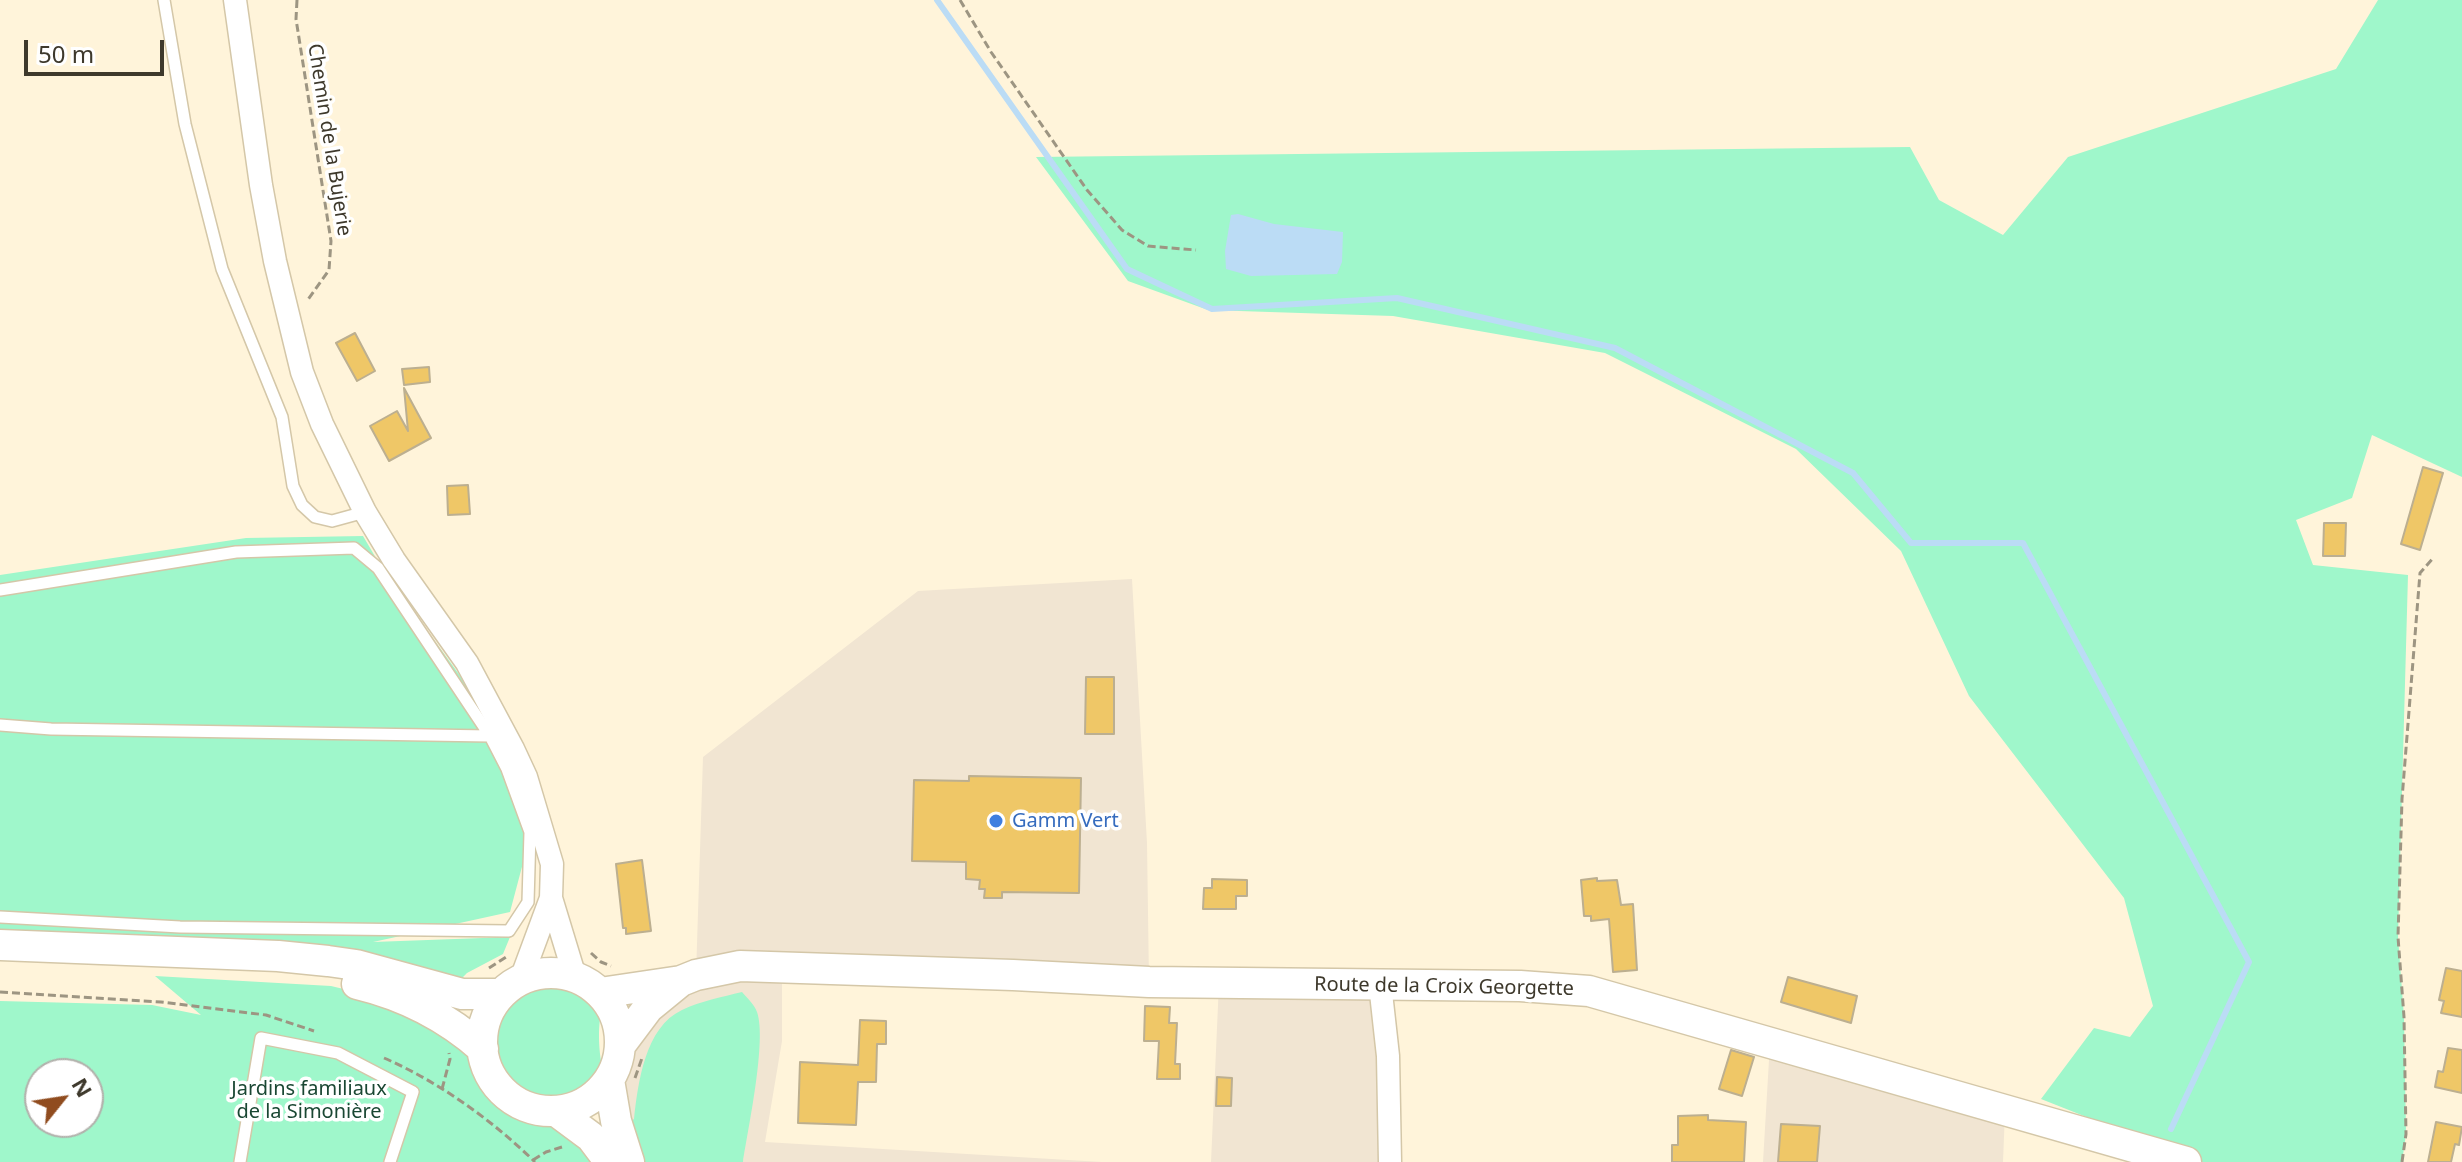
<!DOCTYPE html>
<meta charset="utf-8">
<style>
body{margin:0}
#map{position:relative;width:2462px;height:1162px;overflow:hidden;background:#fff4da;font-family:"Noto Sans",sans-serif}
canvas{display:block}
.north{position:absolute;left:24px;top:1058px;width:80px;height:80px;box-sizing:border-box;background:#fff;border:2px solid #b2b0ab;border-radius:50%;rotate:60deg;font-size:22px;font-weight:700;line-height:32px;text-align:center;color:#3e392c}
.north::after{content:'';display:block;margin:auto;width:28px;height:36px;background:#904c1f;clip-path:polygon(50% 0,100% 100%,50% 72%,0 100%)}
.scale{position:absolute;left:24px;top:40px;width:140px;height:36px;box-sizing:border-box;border:4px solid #3e392c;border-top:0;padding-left:10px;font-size:24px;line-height:28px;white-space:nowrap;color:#3e392c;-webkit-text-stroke:6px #fff;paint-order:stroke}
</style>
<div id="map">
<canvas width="2462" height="1162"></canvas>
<div class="north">N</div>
<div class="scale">50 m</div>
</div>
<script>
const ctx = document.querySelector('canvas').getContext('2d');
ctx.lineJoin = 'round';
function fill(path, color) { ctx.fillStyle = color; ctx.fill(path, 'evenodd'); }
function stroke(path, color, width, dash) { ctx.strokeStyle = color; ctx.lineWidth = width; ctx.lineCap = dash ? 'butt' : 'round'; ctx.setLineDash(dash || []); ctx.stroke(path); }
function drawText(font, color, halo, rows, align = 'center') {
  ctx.font = font + ' "Noto Sans",sans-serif'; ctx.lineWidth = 7; ctx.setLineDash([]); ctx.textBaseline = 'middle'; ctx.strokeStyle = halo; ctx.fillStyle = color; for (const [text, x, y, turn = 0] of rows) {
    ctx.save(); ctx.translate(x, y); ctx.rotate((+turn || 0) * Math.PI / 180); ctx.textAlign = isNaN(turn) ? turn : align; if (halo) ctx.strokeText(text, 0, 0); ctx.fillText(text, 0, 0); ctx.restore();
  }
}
fill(new Path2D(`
 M1132,579L1147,843L1149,982L782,967V1041L765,1142L1102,1162H638L619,1092L640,1028L696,975L703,757L918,591Z
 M1219,983L1380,984L1390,1162H1211Z
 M1770,1043L2005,1111L2003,1162H1763Z`), '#f1e5d2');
fill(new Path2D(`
 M2378,0H2462V477L2372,435L2352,498L2296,520L2313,565L2408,575L2398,937L2404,1017L2406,1134L2402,1162H2162L2122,1131L2041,1099L2094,1028L2130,1037L2153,1006L2124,898L1969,696L1901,551L1796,449L1605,353L1393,316L1208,310L1128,281L1036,157L1910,147L1939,200L2003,235L2068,157L2336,69Z
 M363,536L383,570L461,677L492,732L532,829L510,912L373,942L510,937L503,954L467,973L456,984L0,934V575L246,538Z
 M155,976L331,986L381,998L464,1044L473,1069L492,1098L513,1115L576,1132L600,1162H0V1001L152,1005L201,1015ZM40,1074H88V1122H40Z
 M558,985C577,990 588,997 602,1012C597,1023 599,1058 603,1069C526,1162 429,995 558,985Z
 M742,992C747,998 754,1004 757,1012C767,1040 748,1129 743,1162H644L625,1125L634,1119C638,1083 645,1027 682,1010C701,1001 722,997 742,992Z`), '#9ff7cb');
fill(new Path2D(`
 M1238,214L1274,224L1343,232L1342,262L1337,274L1251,276L1226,269L1225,251L1231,215Z`), '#bbdcf5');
stroke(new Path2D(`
 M937,0L1127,269L1212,309L1397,298L1615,348L1853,473L1911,543H2023L2249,962L2171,1129`), '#bbdcf5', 6);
const building = new Path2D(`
 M355,333L375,371L357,381L336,343Z
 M429,367L430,382L404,385L402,369Z
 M404,388L431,438L389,461L370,426L397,411L408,431Z
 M2423,467L2443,473L2420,550L2401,544Z
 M468,485L470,514L448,515L447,486Z
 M2324,523H2346L2345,556H2323Z
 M1086,677H1114V734H1085Z
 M969,776L1081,778L1079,893L1002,892V898H984L985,889H979L980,880L966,879V862L912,861L914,780L969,781Z
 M642,860L651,931L626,934V928H623L616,864Z
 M1597,878V881L1617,880L1621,905L1633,904L1637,970L1613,972L1609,919L1591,921V916H1584L1581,880Z
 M1212,879L1247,880V896H1236V909H1203L1204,888H1212Z
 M2446,968L2462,971V1017L2441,1013L2444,1001L2439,1000Z
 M1788,977L1857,996L1851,1023L1781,1002Z
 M1145,1006L1170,1007L1169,1023H1177L1175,1064H1180V1079H1157L1159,1041H1144Z
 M860,1020L886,1021V1044H877L876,1082H858L856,1125L798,1123L800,1062L858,1065Z
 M2448,1048L2462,1050V1093L2435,1087L2438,1071L2443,1072Z
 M1731,1050L1754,1057L1742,1096L1719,1089Z
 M1217,1077L1232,1078L1231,1106H1216Z
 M1708,1115V1120L1746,1122L1744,1162H1672V1145H1678V1116Z
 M2436,1122L2462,1127L2459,1145L2455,1144L2451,1162H2428Z
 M1781,1124L1820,1126L1817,1162H1778Z`);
fill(building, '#efc767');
stroke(building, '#bcaf90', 2);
const lane = new Path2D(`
 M164,0L185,124L222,269L282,417L293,486L302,505L315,517L332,521L365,512
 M0,590L236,552L354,548L378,568L490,736L507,769L530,832L528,902L509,931L180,927L0,917
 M0,725L51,729L490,736
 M240,1162L261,1038L338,1053L413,1092L390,1162`);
const street = new Path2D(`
 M235,0L261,185L275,261L302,372L322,424L365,512L394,560L467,663L513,749L526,777L552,864L551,898L575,977
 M521,979L551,898
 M1380,984L1388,1056L1390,1162`);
const secondary = new Path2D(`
 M0,945L278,956L328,961L356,965L462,994H501
 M482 1042a69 69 0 1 1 138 0a69 69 0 1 1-138 0Z
 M357,984C403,995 447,1017 483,1049
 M600,993L681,981L696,975L740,966L1013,975L1149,982L1520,986L1589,991L2186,1162
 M621,1044L648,1008L681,981
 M609,1080L616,1121L629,1162
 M556,1111L591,1137L610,1162`);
stroke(lane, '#d4c7a8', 14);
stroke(street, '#d4c7a8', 25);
stroke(secondary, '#d4c7a8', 33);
stroke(new Path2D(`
 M297,0L296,19L331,241L329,270L307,301
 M960,0L991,52L1087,190L1122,230L1148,246L1196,250
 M591,953L601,962L611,966
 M489,968L506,957
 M0,992L161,1002L266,1015L314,1031
 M384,1058C439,1082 492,1120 535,1162
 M635,1078L642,1058
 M442,1089L450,1059L449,1053
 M533,1160L546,1152L562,1147
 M2402,1162L2406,1134L2404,1017L2398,937L2402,799L2420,573L2434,557`), '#9d9582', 3, [8, 4]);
stroke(lane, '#fff', 11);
stroke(street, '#fff', 22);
stroke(secondary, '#fff', 30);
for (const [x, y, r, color] of [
 [996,821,8,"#3f7fe0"]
]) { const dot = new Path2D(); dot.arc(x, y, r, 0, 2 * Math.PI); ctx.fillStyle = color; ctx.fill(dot); stroke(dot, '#fff', 3); }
drawText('20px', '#3e392c', '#fff', [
 ["Chemin de la Bujerie",329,140,81],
 ["Route de la Croix Georgette",1444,987,1]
]);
drawText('20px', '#366cbe', '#fff', [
 ["Gamm Vert",1012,821]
], 'left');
drawText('20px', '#1a4733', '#fff', [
 ["Jardins familiaux",309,1089],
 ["de la Simonière",309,1112]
]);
</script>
